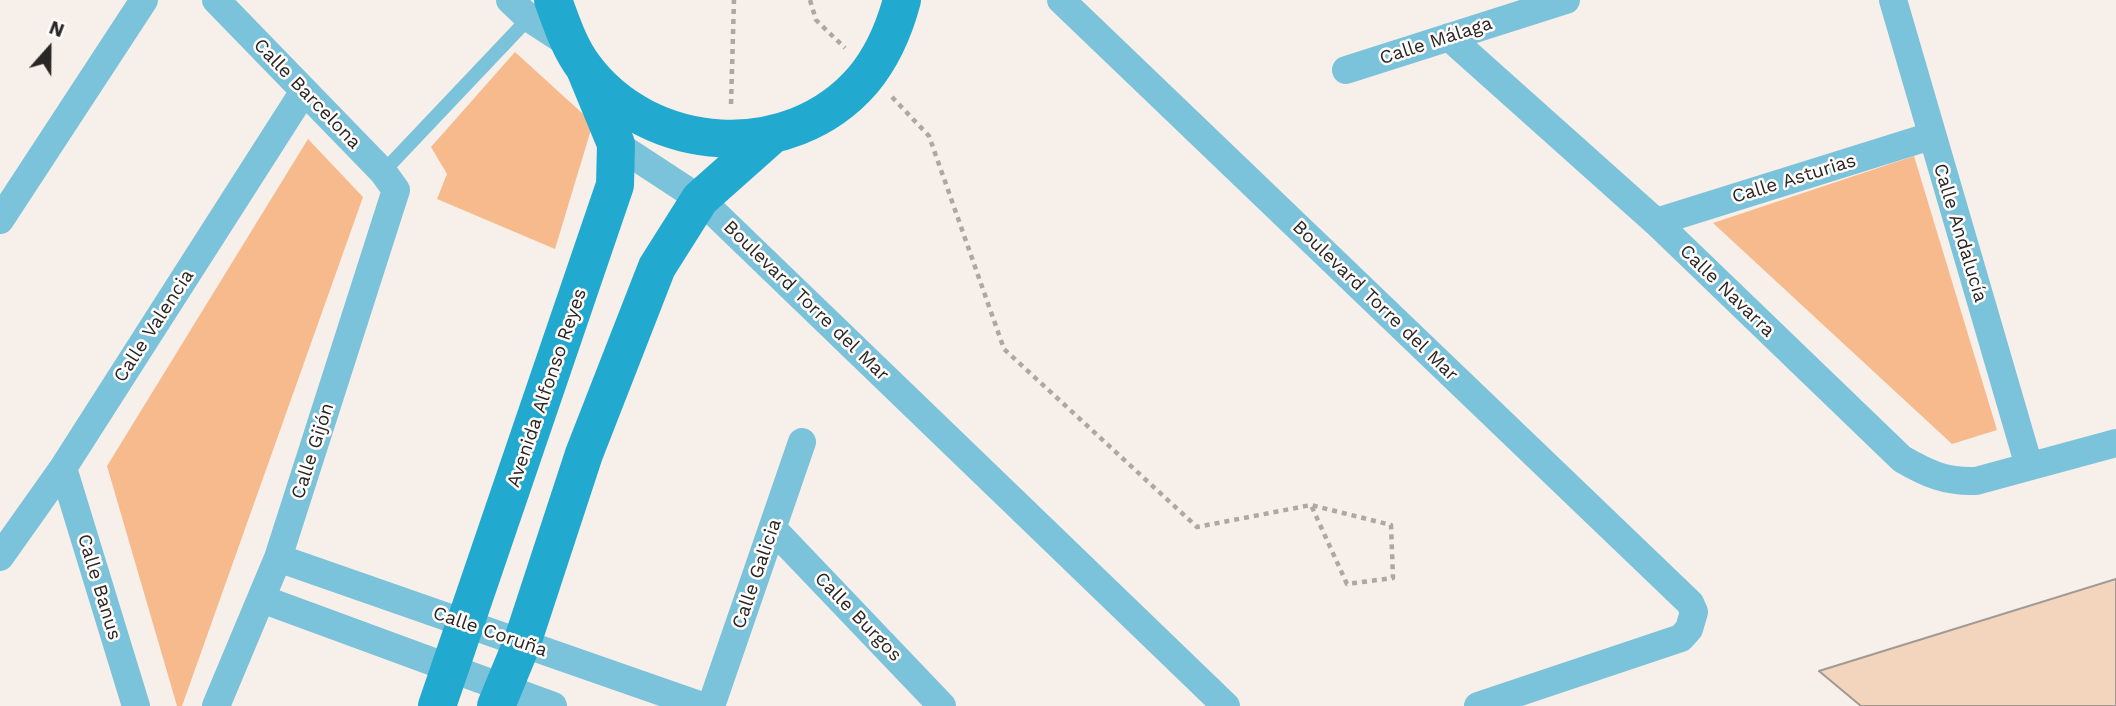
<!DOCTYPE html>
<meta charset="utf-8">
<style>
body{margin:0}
#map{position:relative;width:2116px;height:706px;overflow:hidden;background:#f7efe9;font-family:"Work Sans",sans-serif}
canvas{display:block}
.north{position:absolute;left:14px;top:14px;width:70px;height:70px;-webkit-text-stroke:5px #fffdfc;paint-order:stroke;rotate:21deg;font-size:19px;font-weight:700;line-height:28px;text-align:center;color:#292624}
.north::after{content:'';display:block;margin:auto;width:24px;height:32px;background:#292624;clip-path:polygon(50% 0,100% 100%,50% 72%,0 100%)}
</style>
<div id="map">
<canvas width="2116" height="706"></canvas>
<div class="north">N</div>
</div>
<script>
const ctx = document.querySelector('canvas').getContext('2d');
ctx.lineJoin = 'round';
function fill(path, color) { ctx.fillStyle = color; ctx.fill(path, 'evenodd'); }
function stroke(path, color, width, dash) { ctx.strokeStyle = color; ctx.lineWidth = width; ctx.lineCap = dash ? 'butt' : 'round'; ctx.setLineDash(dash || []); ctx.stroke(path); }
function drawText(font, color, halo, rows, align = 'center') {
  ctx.font = font + ' "Work Sans",sans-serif'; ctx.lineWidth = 5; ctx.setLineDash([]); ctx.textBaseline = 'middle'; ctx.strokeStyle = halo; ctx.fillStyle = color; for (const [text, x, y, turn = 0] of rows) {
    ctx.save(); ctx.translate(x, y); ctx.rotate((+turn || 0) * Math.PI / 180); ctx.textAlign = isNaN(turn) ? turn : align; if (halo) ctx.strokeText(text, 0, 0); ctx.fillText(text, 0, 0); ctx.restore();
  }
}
fill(new Path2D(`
 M515,52L593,123L555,249L437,199L447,174L431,147Z
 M308,139L363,197L182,706H177L107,466Z
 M1914,156L1997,430L1952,444L1713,223Z`), '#f7ba8d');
const building = new Path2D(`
 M2116,579V706H1861L1819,671Z`);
fill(building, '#f3d4bd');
stroke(building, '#a19994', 2);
stroke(new Path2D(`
 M810,0L816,20L845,48
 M892,97L929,136L1004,349L1197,527L1311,505L1391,525L1393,578L1347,584L1311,505
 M731,104L734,0`), '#aea7a3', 4.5, [5, 5]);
stroke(new Path2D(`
 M383,172L529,18`), '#7bc2db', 14);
stroke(new Path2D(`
 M216,0L383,172L396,190L278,558L216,706
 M510,0L529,18L569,44
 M1061,0L1690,603L1694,612L1689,629L1681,638L1478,706
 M1893,0L2029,466
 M1449,37L1656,222L1902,459C1928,474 1946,482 1976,481L2116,443
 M1346,70L1566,0
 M616,144L700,199L1226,706
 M0,220L144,0
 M1656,222L1931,136
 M63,468L136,706
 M773,529L942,706
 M0,557L63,468L304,91
 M278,558L702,706
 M262,599L553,706
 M711,706L802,442`), '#7bc2db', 28);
stroke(new Path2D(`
 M553,0C562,24 569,47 584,67C649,155 790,165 863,80C883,56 894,30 902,0
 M437,706L615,185L616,144L585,69
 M496,706L522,643L584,454L657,267L700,199L772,135`), '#22a9cf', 38);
drawText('19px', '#292624', '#fffdfc', [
 ["Calle Málaga",1436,41,-18],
 ["Calle Barcelona",307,94,46],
 ["Calle Asturias",1794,179,-17],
 ["Calle Andalucía",1960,233,73],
 ["Calle Navarra",1727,291,44],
 ["Boulevard Torre del Mar",806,301,44],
 ["Boulevard Torre del Mar",1375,301,44],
 ["Calle Valencia",154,326,-57],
 ["Avenida Alfonso Reyes",547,388,-71],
 ["Calle Gijón",313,451,-72],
 ["Calle Galicia",757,574,-71],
 ["Calle Banus",99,587,73],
 ["Calle Burgos",858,617,46],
 ["Calle Coruña",490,632,19]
]);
</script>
